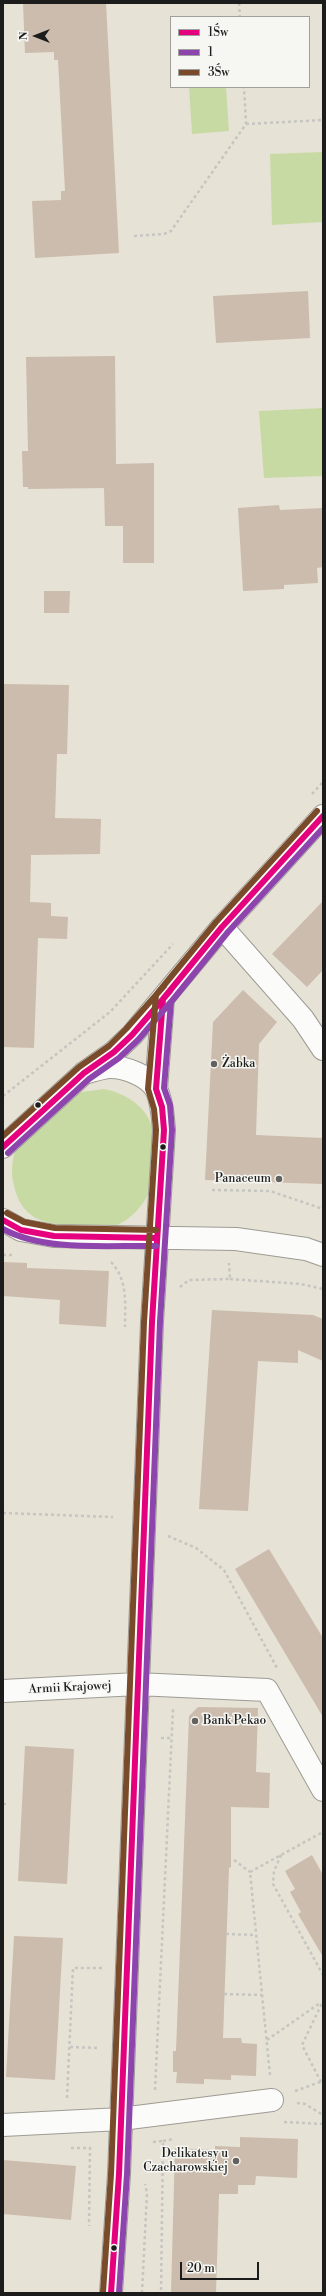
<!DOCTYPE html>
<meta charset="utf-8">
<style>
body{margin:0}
#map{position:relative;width:326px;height:2296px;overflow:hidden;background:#e6e2d5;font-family:"Libre Bodoni",serif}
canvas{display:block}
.frame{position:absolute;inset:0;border:4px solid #1c1c1c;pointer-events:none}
.legend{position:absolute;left:170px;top:16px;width:140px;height:72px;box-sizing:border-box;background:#f6f6f2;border:1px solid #9f9f9c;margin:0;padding:5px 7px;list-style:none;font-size:12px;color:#1c1c1c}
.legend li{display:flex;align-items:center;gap:8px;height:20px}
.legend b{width:20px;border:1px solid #9f9f9c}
.north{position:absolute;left:16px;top:16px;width:40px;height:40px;-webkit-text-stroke:3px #f6f6f2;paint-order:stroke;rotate:270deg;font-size:11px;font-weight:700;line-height:16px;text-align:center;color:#1c1c1c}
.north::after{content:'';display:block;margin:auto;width:14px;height:18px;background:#1c1c1c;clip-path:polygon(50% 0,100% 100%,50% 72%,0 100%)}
.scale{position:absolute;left:180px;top:2262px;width:79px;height:18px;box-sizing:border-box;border:2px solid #1c1c1c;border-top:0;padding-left:5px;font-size:12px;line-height:14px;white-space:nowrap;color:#1c1c1c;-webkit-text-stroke:3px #f6f6f2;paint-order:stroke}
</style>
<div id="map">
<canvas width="326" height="2296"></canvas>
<div class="frame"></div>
<ul class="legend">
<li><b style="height:5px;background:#e5007d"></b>1Św</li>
<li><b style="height:5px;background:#8e44ad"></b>1</li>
<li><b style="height:5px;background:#7a4b2a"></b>3Św</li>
</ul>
<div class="north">N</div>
<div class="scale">20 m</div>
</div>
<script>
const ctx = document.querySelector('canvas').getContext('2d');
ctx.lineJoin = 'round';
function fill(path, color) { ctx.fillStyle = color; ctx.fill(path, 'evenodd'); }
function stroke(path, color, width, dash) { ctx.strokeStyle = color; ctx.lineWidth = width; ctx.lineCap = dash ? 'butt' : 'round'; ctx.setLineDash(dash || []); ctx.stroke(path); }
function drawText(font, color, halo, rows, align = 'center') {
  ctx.font = font + ' "Libre Bodoni",serif'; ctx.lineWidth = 3; ctx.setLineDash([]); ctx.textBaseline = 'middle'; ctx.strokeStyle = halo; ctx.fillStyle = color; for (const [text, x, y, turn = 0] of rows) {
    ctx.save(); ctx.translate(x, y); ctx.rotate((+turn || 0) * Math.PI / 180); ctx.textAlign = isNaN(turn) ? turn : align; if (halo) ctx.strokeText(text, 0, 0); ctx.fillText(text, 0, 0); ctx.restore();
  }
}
fill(new Path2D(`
 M189,87H226L229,131L192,134Z
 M323,152V222L272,225L270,154Z
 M323,408V476L264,478L259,411Z
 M104,1089C126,1093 152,1109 153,1135C153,1150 156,1171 151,1186C146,1205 127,1225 107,1228C98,1229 86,1226 77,1226C43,1224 20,1220 13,1181C11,1171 12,1159 16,1149C22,1139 61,1107 71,1097L82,1092Z`), '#c8daa4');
fill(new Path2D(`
 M23,3H106L119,253L35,258L32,201L61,200V191H65L58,60H54V52L25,53Z
 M308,291L310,338L216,343L213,296Z
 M115,356L116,464L154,463V563H123V526H105L104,488L28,489V487H23L22,451H28L26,357Z
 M279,505L280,510L323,508V567L317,568L318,583L284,585V589L243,591L238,508Z
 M44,591H70L69,613H44Z
 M3,684L69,685L67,754H57L55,818L101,819L100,854L31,855L30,902L51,903V916L68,917L67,939L38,938L34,1048L3,1047Z
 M323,901V970L307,987L272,954Z
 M243,990L277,1022L259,1044L256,1135L323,1138V1184L205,1180L213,1022Z
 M3,1262L27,1263V1268L109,1271L106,1327L59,1324L60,1300L3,1296Z
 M212,1310L313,1315L323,1319V1361L298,1350V1363L258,1361L248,1511L199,1509Z
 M269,1549L323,1638V1717L235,1569Z
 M198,1707L258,1708L256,1772L270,1773L269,1808L231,1807V1867L229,1868L223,2038H241L242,2043L257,2044L256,2076L231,2075V2080L204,2079V2084L176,2083L177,2072H173V2051H176L189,1716Z
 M25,1746L74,1749L67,1884L18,1881Z
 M312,1855L323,1875V1957L298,1914L301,1912L290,1892L295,1889L285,1871Z
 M14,1936L63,1938L55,2080L6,2077Z
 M240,2137L298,2139L297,2178L256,2176L255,2185H238V2194H219L216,2293H171L175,2148L215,2150V2146L240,2147Z
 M3,2160L76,2166L71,2220L3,2214Z`), '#ccbcad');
const minor = new Path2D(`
 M222,927L303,1019L323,1049
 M84,1073C92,1071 100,1068 108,1067C124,1066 150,1076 157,1091C162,1103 163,1117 164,1130L152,1322L119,2174L111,2293
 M156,1089L163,999
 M3,1147L84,1073L114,1052L132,1035L222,927L323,816
 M3,1220L21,1230L54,1236L236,1239L306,1249L323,1255
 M3,1691L137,1684L267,1690L323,1790
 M3,2125L121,2119L272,2100`);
stroke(minor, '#9d9b94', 24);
stroke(new Path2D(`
 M239,3L240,17
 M246,124L323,120
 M134,236L164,234L171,231L246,124L244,87
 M312,794L323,782
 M3,1096L110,1012L173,944
 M212,1190L270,1191L323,1209
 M3,1255H14
 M111,1262C128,1280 125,1303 125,1327
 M230,1279L301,1284L323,1289
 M180,1287L189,1280L230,1279L229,1263
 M3,1513L113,1517
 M168,1536L196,1548L224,1570L277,1668
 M161,1738H172
 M3,1804H8
 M281,1855L274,1871L273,1884L323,1975
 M234,1860L250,1872
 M226,1934L256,1935
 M224,1994L262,1995
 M267,2040L320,2003
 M70,2047L99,2048
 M270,2075L250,1872L323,1832
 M321,2082L302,2045L323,2001
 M155,2090L173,1709
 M295,2091L323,2081
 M67,2098L73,1968H102
 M297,2103L305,2104L323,2115
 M284,2122L323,2124
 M163,2141L174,2139
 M153,2142L163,2141L161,2293
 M71,2148H90L89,2226
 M142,2293L147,2193L145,2184`), '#c6c5c2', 2.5, [3, 3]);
stroke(minor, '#fbfbf9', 22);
stroke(new Path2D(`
 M3,1147L84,1073L114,1052L132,1035L170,991
 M3,1220L21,1230L54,1236L156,1238
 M111,2293L119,2174L152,1322L164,1130L162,1107L156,1089L163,999L222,927L323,816`), '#e5007d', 6);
stroke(new Path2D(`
 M8,1153L89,1079L119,1058L138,1040L176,996
 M3,1229C45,1252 109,1245 156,1246
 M119,2293L127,2174L160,1322L172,1130L170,1105L164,1088L171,1002L228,932L323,828`), '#8e44ad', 6);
stroke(new Path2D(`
 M3,1136L79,1067L109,1046L126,1029L164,986
 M7,1213L24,1222L55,1228L156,1230
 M103,2292L111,2174L144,1322L156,1130L154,1109L148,1089L156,995L216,922L317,811`), '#7a4b2a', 6);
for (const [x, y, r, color] of [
 [214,1064,4,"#63615d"],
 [38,1105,3.5,"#1c1c1c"],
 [163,1147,3.5,"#1c1c1c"],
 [279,1179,4,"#63615d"],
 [195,1721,4,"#63615d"],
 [236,2161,4,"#63615d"],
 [114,2248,3.5,"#1c1c1c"]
]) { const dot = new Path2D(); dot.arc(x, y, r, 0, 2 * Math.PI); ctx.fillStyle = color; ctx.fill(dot); stroke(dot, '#f6f6f2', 1.5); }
drawText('12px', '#1c1c1c', '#f6f6f2', [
 ["Żabka",222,1064],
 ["Panaceum",271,1179,"right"],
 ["Bank Pekao",203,1721],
 ["Delikatesy u",228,2154,"right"],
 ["Czacharowskiej",228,2168,"right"]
], 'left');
drawText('12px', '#1c1c1c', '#f6f6f2', [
 ["Armii Krajowej",70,1688,-3]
]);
</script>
